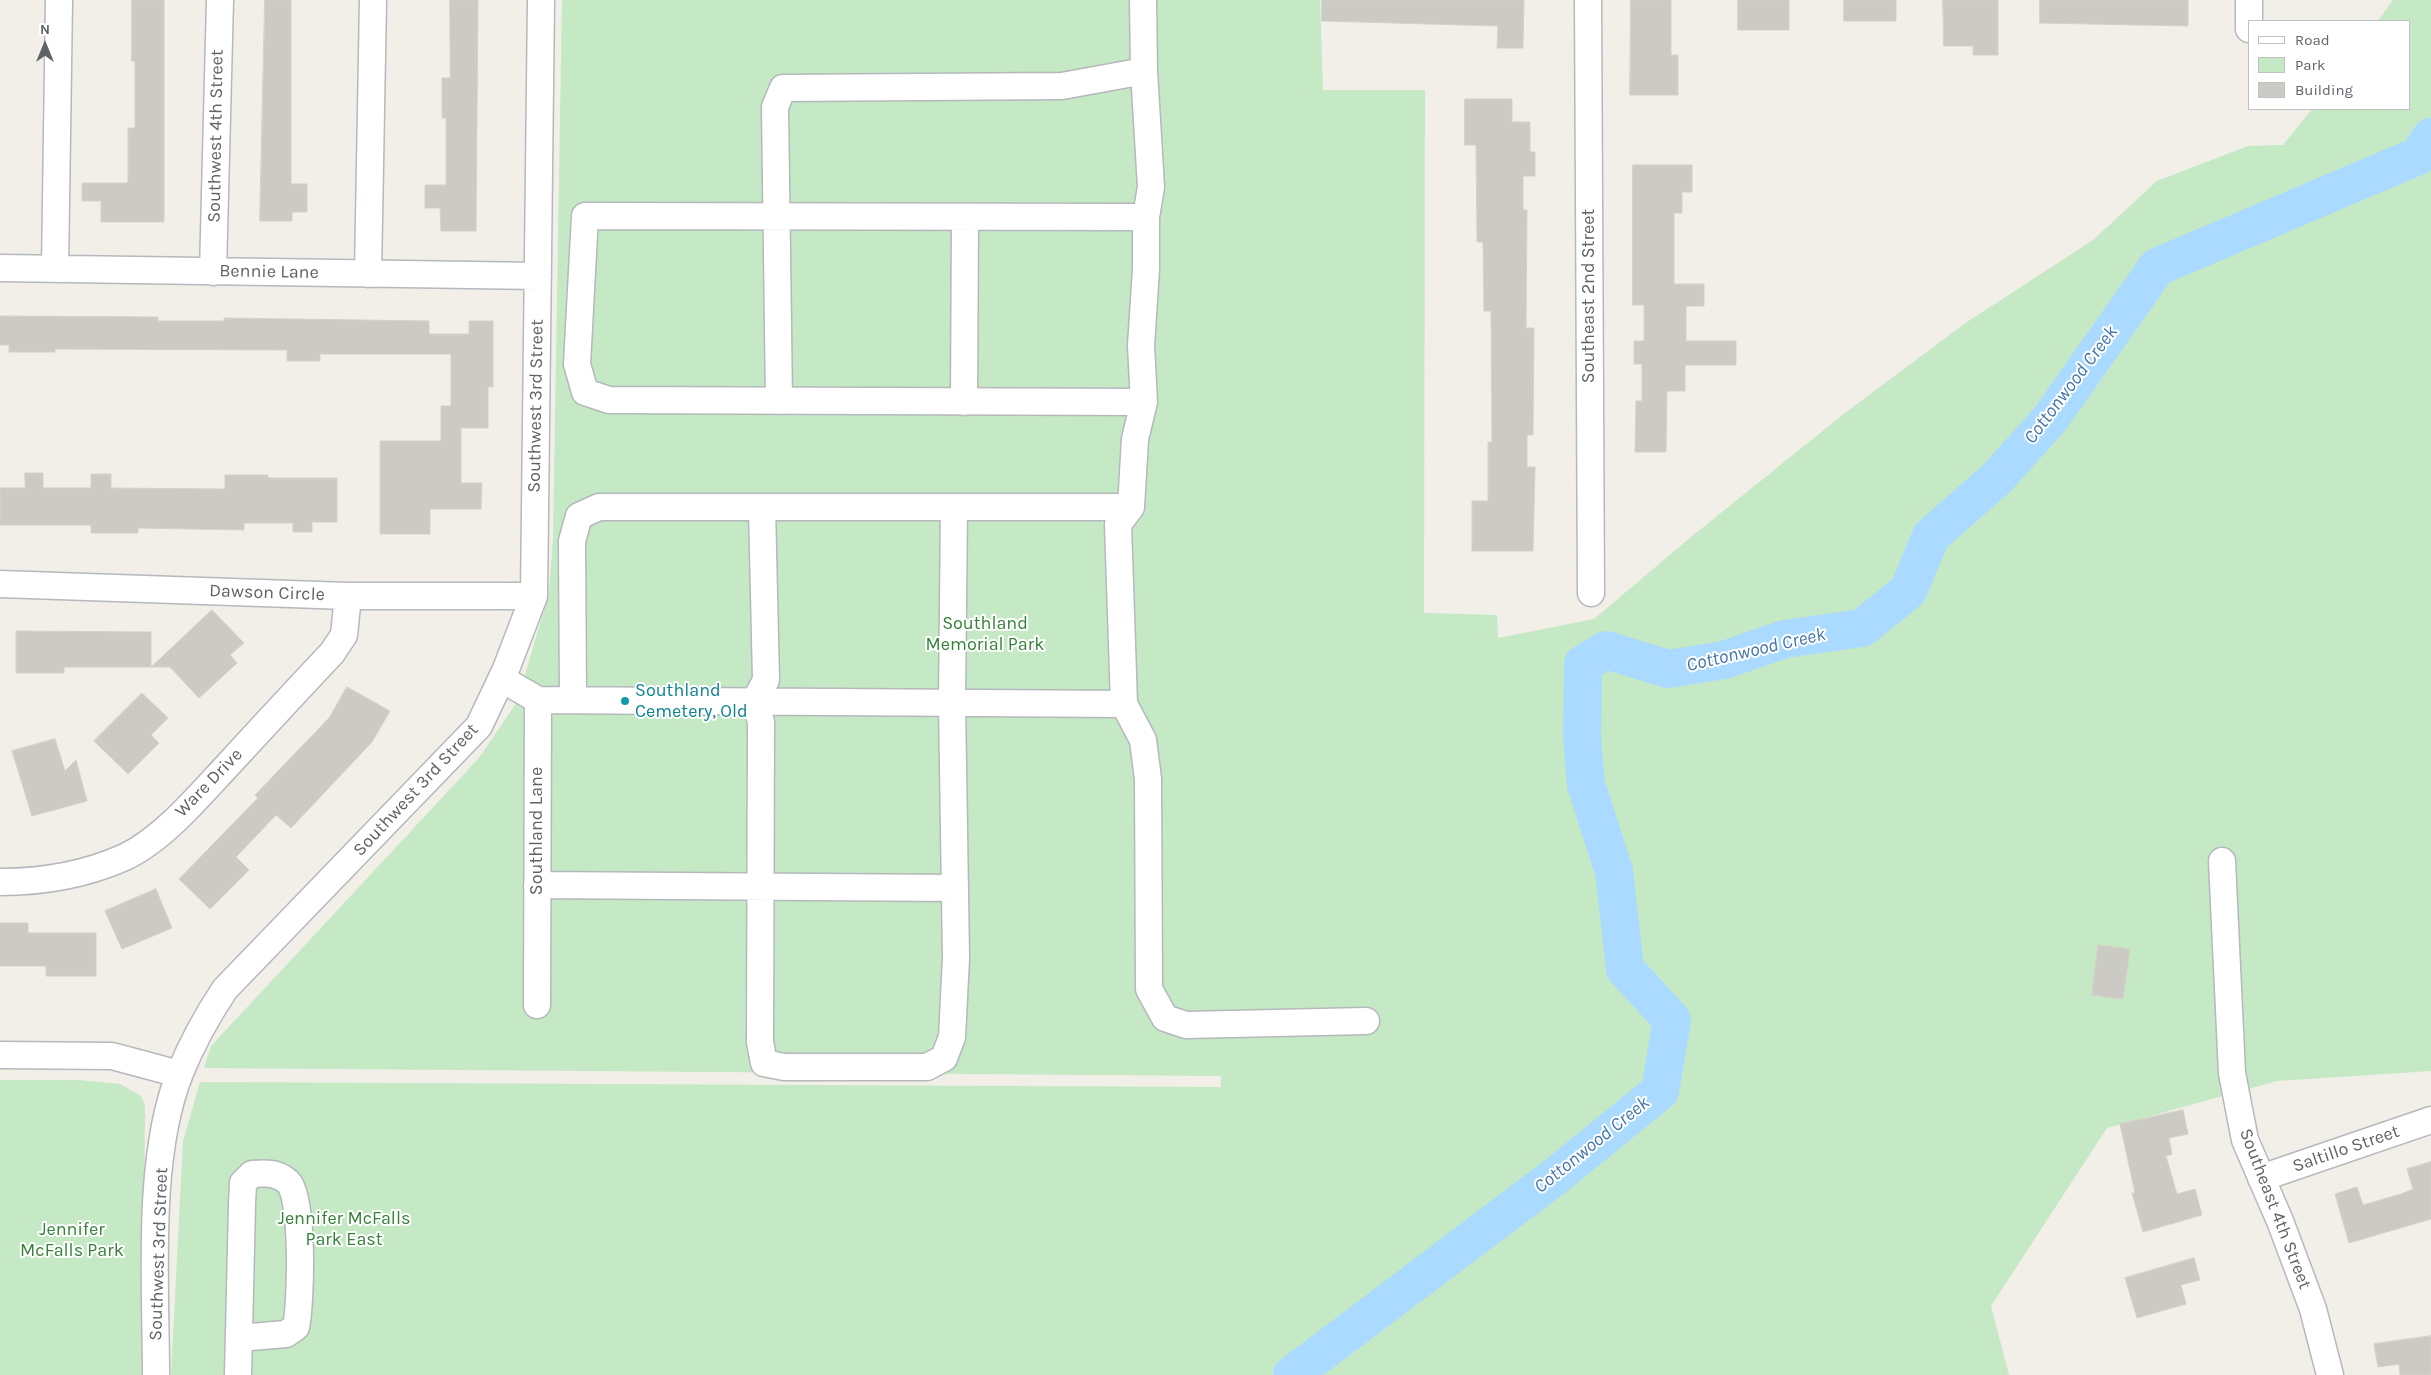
<!DOCTYPE html>
<style>
body{margin:0}
#map{position:relative;width:2431px;height:1375px;overflow:hidden;background:#f1efe8;font-family:Karla,sans-serif}
canvas{display:block}
.legend{position:absolute;left:2248px;top:20px;width:162px;height:90px;box-sizing:border-box;background:#fff;border:1px solid #bfc1c3;margin:0;padding:6px 9px;list-style:none;font-size:15px;color:#5f6368}
.legend li{display:flex;align-items:center;gap:10px;height:25px}
.legend b{width:25px;border:1px solid #bfc1c3}
.north{position:absolute;left:20px;top:20px;width:50px;height:50px;-webkit-text-stroke:4px #fff;paint-order:stroke;rotate:0deg;font-size:14px;font-weight:700;line-height:20px;text-align:center;color:#5f6368}
.north::after{content:'';display:block;margin:auto;width:18px;height:22px;background:#5f6368;clip-path:polygon(50% 0,100% 100%,50% 72%,0 100%)}
</style>
<div id="map">
<canvas width="2431" height="1375"></canvas>
<ul class="legend">
<li><b style="height:6px;background:#fff"></b>Road</li>
<li><b style="height:14px;background:#c5e8c5"></b>Park</li>
<li><b style="height:14px;background:#cccac5"></b>Building</li>
</ul>
<div class="north">N</div>
</div>
<script>
const ctx = document.querySelector('canvas').getContext('2d');
ctx.lineJoin = 'round';
function fill(path, color) { ctx.fillStyle = color; ctx.fill(path, 'evenodd'); }
function stroke(path, color, width, dash) { ctx.strokeStyle = color; ctx.lineWidth = width; ctx.lineCap = dash ? 'butt' : 'round'; ctx.setLineDash(dash || []); ctx.stroke(path); }
function drawText(font, color, halo, rows, align = 'center') {
  ctx.font = font + ' Karla,sans-serif'; ctx.lineWidth = 4; ctx.setLineDash([]); ctx.textBaseline = 'middle'; ctx.strokeStyle = halo; ctx.fillStyle = color; for (const [text, x, y, turn = 0] of rows) {
    ctx.save(); ctx.translate(x, y); ctx.rotate((+turn || 0) * Math.PI / 180); ctx.textAlign = isNaN(turn) ? turn : align; if (halo) ctx.strokeText(text, 0, 0); ctx.fillText(text, 0, 0); ctx.restore();
  }
}
fill(new Path2D(`
 M562,0H1320L1323,90H1425L1424,613L1497,615L1498,638L1594,619L1691,537L1845,413L1964,324L2093,240L2157,181L2248,146L2283,145L2312,109H2410V21H2378L2393,0H2431V1071L2277,1081L2107,1128L1991,1306L2009,1375H171L183,1141L200,1082L1221,1087V1076L204,1068L211,1046L479,758L517,702L549,593L553,537Z
 M0,1080H80L120,1084L141,1096L145,1106L143,1375H0Z`), '#c5e8c5');
stroke(new Path2D(`
 M1292,1375L1557,1175L1660,1091L1672,1020L1625,969L1614,871L1586,785L1582,737L1583,664L1606,650L1668,669L1724,660L1785,639L1862,628L1908,591L1931,536L1997,478L2050,419L2157,267L2418,156L2431,137`), '#aadaff', 38);
const building = new Path2D(`
 M132,0H164V222H101V201H82V183H128V128H135V61H132Z
 M265,0H291V184H307V212H292V221H260Z
 M450,0H478L476,231H441L440,208H425V185H446V118H442V78H450Z
 M1322,0H1524L1523,48H1497L1498,26L1322,21Z
 M1631,0H1671V55H1678V95H1630Z
 M1738,0H1789V30H1738Z
 M1844,0H1896V21H1844Z
 M1943,0H1998V55H1973V46H1944Z
 M2040,0H2188V26L2040,23Z
 M1465,99H1512V122H1530V152H1535V176H1523V210H1527L1526,328H1534L1533,435H1527V467H1535L1533,551H1472V501H1488V442H1492L1491,311H1484L1483,242H1477L1476,145H1465Z
 M1633,165H1692V192H1682V213H1674V284H1704V306H1686V341H1736V365H1685V391H1667L1666,452H1635L1636,401H1642V364H1634V341H1644V305H1633Z
 M0,316L158,317V321H224V318L429,321V334H469V321H493V387H488V428H461V483H482L481,509H430V534H380V441H441V406H451V354H320V361H287V350L55,349V352H9V345H0Z
 M25,473H43V488H91V474H111V488L225,489V475H268V478H337V522H312V532H293V523H244V530L138,528V533H91V525H0V488H25Z
 M212,610L244,643L230,655L237,663L199,698L170,667H64V673H16V631L151,632V667Z
 M347,687L390,711L372,742L291,828L276,815L236,857L249,870L210,909L179,879L258,798L255,795L329,718Z
 M142,693L168,718L151,735L159,743L128,774L94,741Z
 M55,739L65,771L76,760L87,801L32,816L12,751Z
 M156,889L172,928L122,949L105,911Z
 M0,923H28V933H96V976H46V966H0Z
 M2098,945L2130,949L2123,999L2092,995Z
 M2183,1110L2188,1134L2169,1138L2172,1154L2166,1156L2177,1194L2195,1189L2202,1215L2143,1232L2132,1193H2135L2120,1124Z
 M2431,1162V1219L2349,1243L2335,1194L2357,1187L2363,1205L2401,1194L2413,1189L2407,1169Z
 M2194,1258L2200,1280L2181,1285L2186,1304L2137,1318L2125,1278Z
 M2431,1336V1375H2400L2399,1364L2378,1367L2374,1344Z`);
fill(building, '#cccac5');
stroke(building, '#d6d1c6', 1);
const minor = new Path2D(`
 M1143,0L1144,71L1151,187L1146,217V269L1141,346L1144,402L1135,439L1131,507L1118,524L1124,704L1143,740L1148,779L1149,989L1165,1018L1186,1025L1366,1021
 M1588,0L1591,593
 M2249,29V0
 M0,268L538,276
 M55,269L59,0
 M213,272L220,0
 M368,274L373,0
 M779,401L775,107L783,88L1062,86L1144,71
 M964,402L965,217
 M1144,402L609,400L585,392L577,364L585,216L1146,217
 M762,507L766,680L755,701L761,722L760,1042L764,1063L784,1067H927L944,1058L952,1037L956,958L952,702L954,507
 M0,584L348,596H534
 M502,679L538,700L537,1005
 M538,700L1124,704
 M573,700L572,541L579,516L599,507H1131
 M2222,861L2232,1073L2245,1140L2280,1221L2313,1309L2330,1375
 M0,882C42,882 87,874 125,857C163,839 199,796 227,766C262,728 297,690 332,653L344,635L348,596
 M537,885L955,888
 M0,1055L112,1056L179,1074
 M2261,1178L2431,1120
 M156,1375C156,1283 146,1158 180,1073C192,1043 207,1016 225,989L479,726L506,669L534,596L541,0
 M238,1375L242,1204L243,1183L252,1174C265,1173 277,1172 288,1182C304,1196 301,1304 296,1327L286,1334L239,1338`);
stroke(minor, '#b5b8bc', 29);
stroke(minor, '#fff', 26);
for (const [x, y, r, color] of [
 [625,701,5,"#0f9aa8"]
]) { const dot = new Path2D(); dot.arc(x, y, r, 0, 2 * Math.PI); ctx.fillStyle = color; ctx.fill(dot); stroke(dot, '#fff', 2); }
drawText('18px', '#5f6368', '#fff', [
 ["Southwest 4th Street",216,136,-89],
 ["Bennie Lane",269,272,1],
 ["Southeast 2nd Street",1589,296,-90],
 ["Southwest 3rd Street",536,406,-89],
 ["Dawson Circle",267,593,2],
 ["Ware Drive",209,783,-46],
 ["Southwest 3rd Street",416,790,-47],
 ["Southland Lane",537,831,-90],
 ["Saltillo Street",2346,1149,-19],
 ["Southeast 4th Street",2275,1209,69],
 ["Southwest 3rd Street",159,1254,-88]
]);
drawText('18px', '#348238', '#fff', [
 ["Southland",985,624],
 ["Memorial Park",985,645],
 ["Jennifer McFalls",344,1219],
 ["Park East",344,1240],
 ["Jennifer",72,1230],
 ["McFalls Park",72,1251]
]);
drawText('18px', '#0d838f', '#fff', [
 ["Southland",635,691],
 ["Cemetery, Old",635,712]
], 'left');
drawText('italic 19px', '#4174aa', '#fff', [
 ["Cottonwood Creek",2071,385,-53],
 ["Cottonwood Creek",1756,650,-13],
 ["Cottonwood Creek",1592,1145,-39]
]);
</script>
